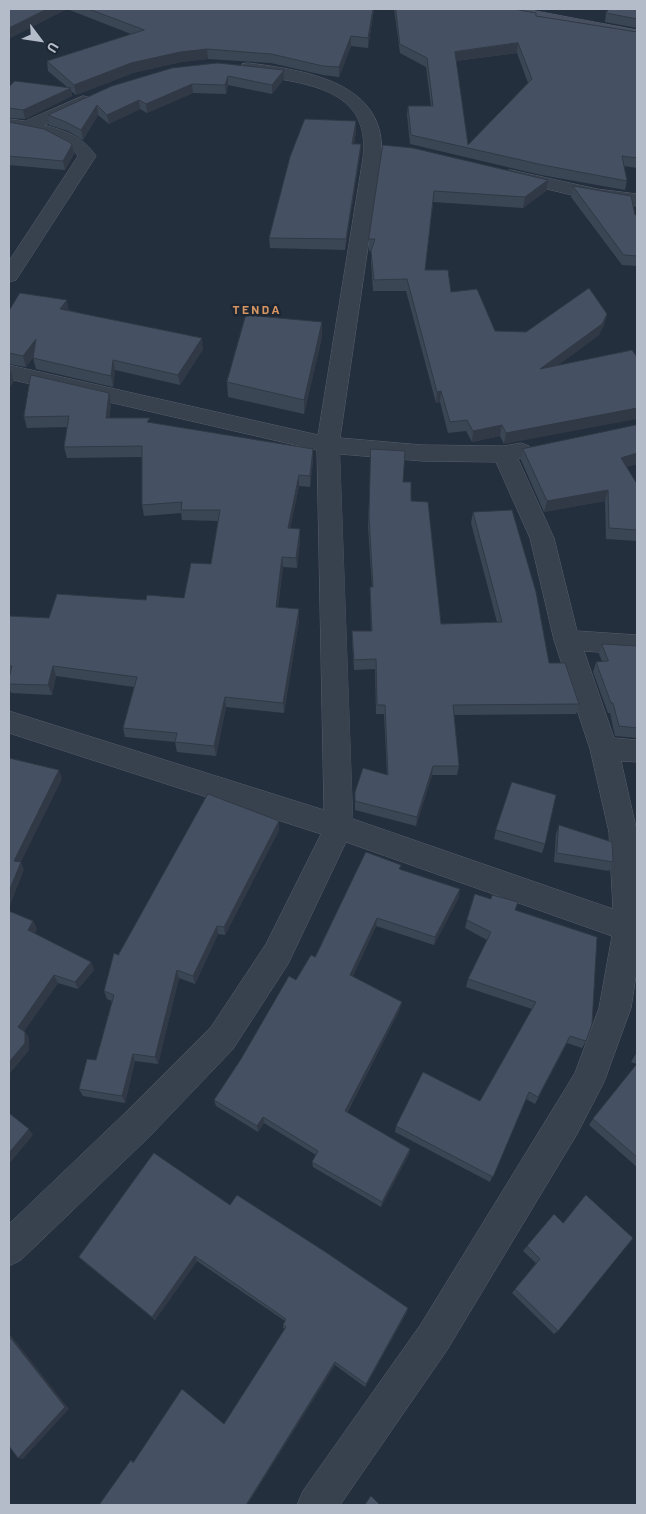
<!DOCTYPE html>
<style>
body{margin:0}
#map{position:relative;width:646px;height:1514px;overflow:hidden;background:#242f3e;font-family:Barlow,sans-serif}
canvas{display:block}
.frame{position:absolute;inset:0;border:10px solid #b4bcc9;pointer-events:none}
.north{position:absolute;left:15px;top:15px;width:50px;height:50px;-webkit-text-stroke:4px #1d2633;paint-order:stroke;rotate:121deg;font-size:14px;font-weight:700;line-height:20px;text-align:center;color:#b4bcc9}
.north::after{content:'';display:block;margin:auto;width:18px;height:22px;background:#b4bcc9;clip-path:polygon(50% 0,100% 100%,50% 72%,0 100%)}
</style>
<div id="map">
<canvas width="646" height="1514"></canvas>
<div class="frame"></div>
<div class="north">U</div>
</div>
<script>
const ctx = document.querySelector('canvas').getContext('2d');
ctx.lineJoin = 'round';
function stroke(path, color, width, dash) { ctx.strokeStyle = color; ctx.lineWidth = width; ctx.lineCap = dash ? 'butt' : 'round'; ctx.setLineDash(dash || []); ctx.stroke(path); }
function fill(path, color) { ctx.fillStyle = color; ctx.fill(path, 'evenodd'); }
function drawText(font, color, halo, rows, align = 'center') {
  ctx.font = font + ' Barlow,sans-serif'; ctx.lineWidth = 5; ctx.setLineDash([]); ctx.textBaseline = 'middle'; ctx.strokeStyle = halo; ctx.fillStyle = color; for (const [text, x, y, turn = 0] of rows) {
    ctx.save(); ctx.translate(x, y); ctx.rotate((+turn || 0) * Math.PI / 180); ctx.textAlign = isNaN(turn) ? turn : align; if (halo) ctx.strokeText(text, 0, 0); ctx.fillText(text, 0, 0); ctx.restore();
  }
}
const street = new Path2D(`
 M248,63C304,70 389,82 381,158L340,438L422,445L504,446L521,443L529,446L532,451L529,456L518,459L554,538L577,631L637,635V655L584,651L614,738L637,740V762L621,761L637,832V969L631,1008L604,1082L577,1134L447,1350L340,1505H297L303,1491L421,1324L575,1073L599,1008L612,936L346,842L288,964L233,1049L150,1136L21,1260L9,1266V1224L126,1112L211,1027L266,944L321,834L9,733V711L324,810L317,450L9,379V365L318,435L363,158C372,81 293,84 242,72L240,68L242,64ZM340,454L422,461L496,462L530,538L554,640L590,749L609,832L613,909L353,819Z
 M83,96L89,97L92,101L89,105L44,125C66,131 83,137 96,156L16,280L9,282V261L78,156C64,136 31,132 9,129V119L25,121Z
 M511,170L597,189L637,194V206L597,201L505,179L502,175L505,171Z`);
const secondary = new Path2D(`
 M494,9H525L637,30V40L502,14L496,12Z`);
stroke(street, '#565f6c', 1);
stroke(secondary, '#565f6c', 1);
fill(street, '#38414e');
fill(secondary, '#465061');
fill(new Path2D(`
 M9,9H374L368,48L351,46L339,77L323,75L271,63L208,59L181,62L133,73L76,95L71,91L72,96L25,119L9,118V87H67L48,71L47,61L131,34L67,9L10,38L9,36Z
 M394,9H514L536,16L637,32V168L624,166L627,181L625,190L541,175L410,144L407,115L408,106H431L426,67L400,53ZM517,53L528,83L468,145L456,61Z
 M637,9V28L605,22L606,13Z
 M284,70V79L272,94L228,85L226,94L193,93L147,113L140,109L109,124L98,115L83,140L68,131L49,125L48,115L112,86Z
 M356,121V132L354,144H361L360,155L345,250L270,248L269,238Z
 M9,122L72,145L74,154L65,170L9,165Z
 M383,145L546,191L523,208L433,202L425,270L451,292L495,331L526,332L607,314L604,325L599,335L558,365L504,444L500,436L472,442L466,431L448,433L440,402L436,403L406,291H373L371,262V251H369V239Z
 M573,186L635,215H637V266L622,265L571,197Z
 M69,310L203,349L180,385L115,370L113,387L36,369L33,358L34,356L26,367L9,364V311Z
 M322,337L304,414L228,397L227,382Z
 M109,393L111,404L109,418L151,423L313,449V460L310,487L299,486L290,528L300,529V540L297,568L283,567L278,607L299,620L284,713L226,707L216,756L177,752L175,742L125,737L123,728L134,687L56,676L52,695L11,693L9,687V616L49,618L146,600L184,598L211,564L218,521L182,520L181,513L144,516L142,505V457L67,458L64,447L67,427L27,428L24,417Z
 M637,425V464L626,467L637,484V541L606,539L605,501L544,512L521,460L523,449Z
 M371,449L403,482L411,501L441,624L497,622L471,523L473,512L549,663L579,704L576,714L454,715L459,766L457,775H432L416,826L355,810V792L387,775L384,714H376L375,669L354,670L352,641V631H371L370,597V587H372L368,527Z
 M602,644L637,646V738L615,736L610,713H608L593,672L596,662L602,661L599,654Z
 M559,825L613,862L609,871L554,862L556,834Z
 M279,830L225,935L218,934L195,984L179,978L158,1064L135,1061L125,1103L83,1096L79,1089L96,1060L112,1001L107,999L104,991L118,955Z
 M496,830L545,844L542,853L494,839Z
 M401,865L400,869L459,897L434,945L376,926L353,976L400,1009L347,1113L410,1149L409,1154L381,1207L313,1167L312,1162L316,1155L264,1123L258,1132L216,1106L214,1100L296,980L315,957Z
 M515,910L586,1041L582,1048L567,1043L535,1104L526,1099L490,1182L395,1132L396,1126L480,1101L532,1009L466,987L468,979L487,940L465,928L467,920Z
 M9,911L33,921L37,929L34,933L91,962L94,970L78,989L58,983L24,1031L29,1038V1050L9,1074Z
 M637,1052V1167L589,1125L593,1119L637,1064L631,1062Z
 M230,1205L407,1312L365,1387L335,1365L247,1505H99L131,1460L134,1462L224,1424L285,1329L283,1328V1325L285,1321L197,1261L155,1320L83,1261L79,1257Z
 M563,1223L558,1331L554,1334L512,1293L536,1263L523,1251L527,1246Z`), '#3b4654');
fill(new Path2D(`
 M47,9H67L10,38L9,28Z
 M373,9H374L368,48V38Z
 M351,36V46L339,77V67Z
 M518,43L517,53L454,61L455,52Z
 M207,49L208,59L181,62L133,73L76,95L74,85L131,63L180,52Z
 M284,70V79L272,94V85Z
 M228,76V85L226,94L225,85Z
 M192,84L193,93L147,113L146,104Z
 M71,88L72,96L25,119L23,110Z
 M139,100L140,109L109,124L107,115Z
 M97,105L98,115L83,140L81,130Z
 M356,121V132L352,154V144Z
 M361,144L360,155L345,250L346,239Z
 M72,145L74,154L65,170L63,161Z
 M548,180L546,191L523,208L525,197Z
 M67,300L69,311L60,309Z
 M607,314L604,325L599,335L538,380L540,369Z
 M322,322V337L304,414V400Z
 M202,338L203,349L180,385L178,375Z
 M36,339L39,350L26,367L23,356Z
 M113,360L115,370L113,387L111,376Z
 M11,371L14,382L9,388V374Z
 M441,391L440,402L436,403L437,392Z
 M109,393L111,404L108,429L106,418Z
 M637,408V419L504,444L506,433Z
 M502,425L500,436L472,442L473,431Z
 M313,449V460L310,487V476Z
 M637,453V464L618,469L621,458Z
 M299,475V486L288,539V528Z
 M608,490L605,501L544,512L547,501Z
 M300,529V540L297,568L296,558Z
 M282,557L283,567L276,618V607Z
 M299,609V620L284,713L283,703Z
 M53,666L56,676L52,695L48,685Z
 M225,697L226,707L216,756L214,746Z
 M433,766L432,775L416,826L417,817Z
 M59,770L62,779L21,862L24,870L9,908V891L14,861Z
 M279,821V830L225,935L224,927Z
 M460,889L459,897L434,945L435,937Z
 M377,918L376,926L350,983V975Z
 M33,921L37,929L32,938L28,930Z
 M217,926L218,934L195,984L193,976Z
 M91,962L94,970L78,989L75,982Z
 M177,970L179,978L158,1064L155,1057Z
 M54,975L58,983L22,1034L18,1027Z
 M402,1002L400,1009L344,1117L345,1111Z
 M25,1032L29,1038V1050L9,1074V1062Z
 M133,1054L135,1061L125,1103L122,1096Z
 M263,1117L264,1123L258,1132L257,1126Z
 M29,1129L33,1135L9,1164V1153Z
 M410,1149L409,1154L381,1207L382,1202Z
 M195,1256L197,1261L155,1320L152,1317Z
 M408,1308L407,1312L365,1387L366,1384Z
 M9,1333L69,1409L23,1459L18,1458Z
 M335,1362V1365L247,1505H246Z`), '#303945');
const building = new Path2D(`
 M9,9H47L9,28Z
 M89,9H373L368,38L351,36L339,67L323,66L271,54L207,49L180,52L131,63L74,85L47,61L144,30Z
 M396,9H514L536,13V16L637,32V158L622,156L627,181L543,165L411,135L408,106H433L427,58L400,44ZM518,43L532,79L468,145L455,52Z
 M609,9H637V19L606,13Z
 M218,63L284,70L272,85L228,76L225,85L192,84L146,104L139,100L107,115L97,105L81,130L66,122L48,115L112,86L172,68Z
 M15,81L71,88L23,110L9,108V87Z
 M305,119L356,121L352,144H361L346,239L269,238L290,157Z
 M9,122L44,129L69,142L72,145L63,161L9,156Z
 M383,145L413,148L548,180L525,197L434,191L425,270H448L451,292L477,289L495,331L526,332L589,288L607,314L602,324L540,369L632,350L637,357V408L506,433L502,425L473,431L467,420L450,422L441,391L437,392L407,279L374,280L371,251L375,239H369Z
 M573,186L631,196L635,215H637V256L624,255Z
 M20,293L67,300L60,309L202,338L178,375L113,360L111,376L33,358L36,339L23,356L9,353V311Z
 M246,315L322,322L304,400L227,382Z
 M31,375L109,393L106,418H150L147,422L313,449L310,476L299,475L288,528L300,529L296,558L282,557L276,607L299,609L283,703L225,697L214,746L175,742L177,733L123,728L137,677L53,666L48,685L9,684V678L12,666H9V616L49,618L57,594L146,600L147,595L184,598L191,563L211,564L220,510H181L182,502L142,505V446L64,447L69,416L24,417Z
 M637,425V453L621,458L637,484V530L609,528L608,490L547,501L523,449Z
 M371,449L405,451L403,482H411V501L428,502L441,624L502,622L473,512L512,510L536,592L549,663H565L579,704L453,705L459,766H433L417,817L355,801V792L363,768L388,775L385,705H377L376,659L354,660L352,631H372L370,587H373L369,516Z
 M602,644L637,646V728L619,726L613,703H611L596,662L608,661Z
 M9,758L59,770L14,861L21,862L9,891Z
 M512,782L556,795L545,844L496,830Z
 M208,794L279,821L224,927L217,926L193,976L177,970L155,1057L133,1054L122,1096L79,1089L87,1059L96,1060L114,995L104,991L114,953L118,955Z
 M559,825L612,842L613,862L557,853Z
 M366,852L401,865L399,869L460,889L435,937L377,918L350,975L402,1002L345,1111L410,1149L382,1202L312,1162L318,1151L263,1117L257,1126L214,1100L241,1059L289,976L296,980L311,955L315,957Z
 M475,894L491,899L492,895L518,902L515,910L597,937L592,1024L586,1041L570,1036L538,1097L529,1092L493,1177L396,1126L423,1072L480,1101L536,1002L468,979L491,932L467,920Z
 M9,911L33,921L28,930L91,962L75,982L54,975L18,1027L25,1032V1043L9,1062V976L10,974H9Z
 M637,1064V1157L593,1119Z
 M9,1113L29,1129L9,1153Z
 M154,1153L230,1205L237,1195L327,1253L408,1308L366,1384L335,1362L246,1505H99L131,1460L133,1463L182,1389L224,1424L286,1327L283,1325L286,1319L195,1256L152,1317L79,1257Z
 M586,1195L633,1238L558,1331L515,1289L540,1259L527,1246L554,1214L563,1223Z
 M9,1336L65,1407L18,1458L9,1446Z
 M371,1496L380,1505H365Z`);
fill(building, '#455162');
stroke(building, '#303945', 1);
drawText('bold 12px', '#d59563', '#1d2633', [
 ["T E N D A",256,310]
]);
</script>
